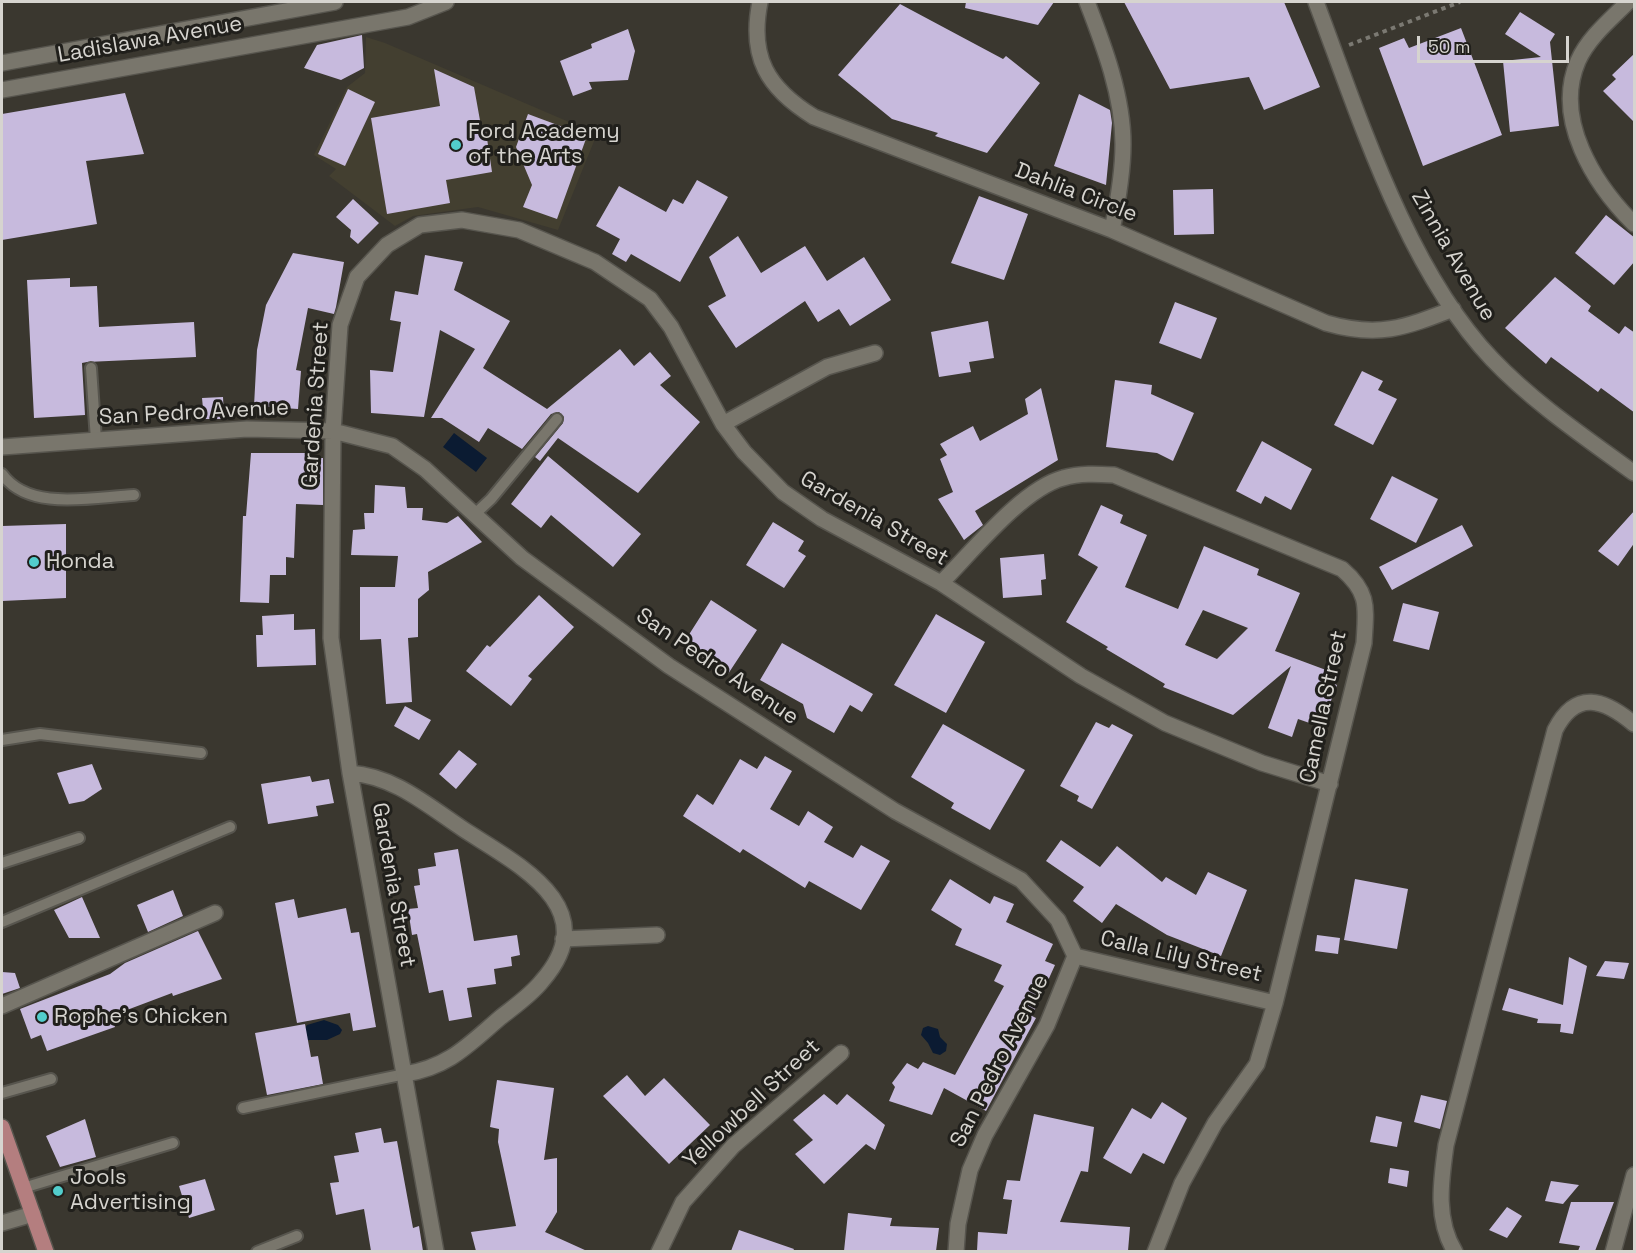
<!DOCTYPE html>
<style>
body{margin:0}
#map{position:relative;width:1636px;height:1253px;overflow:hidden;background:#3a372f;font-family:"Space Grotesk",sans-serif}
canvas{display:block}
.frame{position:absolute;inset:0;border:3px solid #d6d4cf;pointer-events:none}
.scale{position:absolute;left:1417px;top:36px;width:152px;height:27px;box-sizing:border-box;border:3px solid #d6d4cf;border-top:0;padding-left:8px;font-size:18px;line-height:21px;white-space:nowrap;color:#d6d4cf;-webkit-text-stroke:4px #201f1b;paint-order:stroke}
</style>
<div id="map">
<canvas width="1636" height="1253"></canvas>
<div class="frame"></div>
<div class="scale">50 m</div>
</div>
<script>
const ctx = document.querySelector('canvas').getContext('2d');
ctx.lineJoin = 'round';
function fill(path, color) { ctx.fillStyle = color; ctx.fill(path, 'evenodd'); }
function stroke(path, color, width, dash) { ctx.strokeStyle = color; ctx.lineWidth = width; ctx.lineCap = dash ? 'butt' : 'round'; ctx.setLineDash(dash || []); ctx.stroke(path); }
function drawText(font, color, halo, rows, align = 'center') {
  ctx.font = font + ' "Space Grotesk",sans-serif'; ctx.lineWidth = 6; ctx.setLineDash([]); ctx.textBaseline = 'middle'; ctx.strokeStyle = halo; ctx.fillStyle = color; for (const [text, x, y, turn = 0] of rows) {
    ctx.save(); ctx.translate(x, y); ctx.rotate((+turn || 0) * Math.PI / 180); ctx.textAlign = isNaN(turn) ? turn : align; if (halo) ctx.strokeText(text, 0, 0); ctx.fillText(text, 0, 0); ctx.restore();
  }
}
fill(new Path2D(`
 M366,37L385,43L597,134L558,230L478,207L413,216L395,226L329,176L336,169L314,155L347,87L365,73Z`), '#433f30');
fill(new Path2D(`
 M454,433L487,458L476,472L443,447Z
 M324,1020L338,1025L342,1030L340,1034L327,1040H306L303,1031L307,1025Z
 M928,1026L938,1029L940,1037L947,1044L946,1051L940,1055L933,1053L928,1043L921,1035L923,1028Z`), '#0b1b32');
fill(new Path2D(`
 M966,2H1054L1038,25L965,8Z
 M1124,2H1284L1320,87L1264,110L1249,77L1170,89Z
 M900,4L1003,59L1006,56L1040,83L987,153L935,136L938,133L892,119L838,75Z
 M1520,12L1555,34L1550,42L1559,126L1510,132L1503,61L1541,57L1505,34Z
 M1461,28L1502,135L1423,166L1379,48L1404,38L1409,48Z
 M628,29L635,51L628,80L589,82L592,89L573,96L560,61L592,48L591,44Z
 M362,35L364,68L341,80L304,68L317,45Z
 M1635,53V123L1603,91L1616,79L1612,75Z
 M434,69L474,87L481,126L485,125L492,172L446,180L450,203L387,214L371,118L440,106Z
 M348,89L375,102L345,166L318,154Z
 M125,93L144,154L86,161L97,224L2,240V114Z
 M1079,94L1110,110L1112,123L1106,185L1054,166Z
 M528,114L587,136L557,219L523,207L532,185L516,147Z
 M697,180L728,197L680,282L631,254L626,262L612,254L620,239L596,226L619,186L666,212L673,199L683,204Z
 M1213,189L1214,234L1174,235L1173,190Z
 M979,196L1028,214L1004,280L951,263Z
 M353,199L379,223L358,244L350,237L351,230L336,217Z
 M1606,215L1635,238V261L1614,285L1575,253Z
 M738,236L761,273L805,246L827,281L864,257L891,300L850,326L839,309L818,322L805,301L736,348L708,306L726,296L709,257Z
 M293,253L344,262L336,307L334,314L308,308L296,370L301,371L298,409L254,406L257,350L266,305Z
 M425,255L463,262L454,290L510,321L483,368L547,409L620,349L634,366L650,352L671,376L660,385L700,422L638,493L558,438L540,461L535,457L563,423L564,417L559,412L551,414L522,449L488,428L479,442L442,418H431L475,349L440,330L424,417L371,413L370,370L393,372L401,322L390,320L395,291L418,295Z
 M1555,277L1591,306L1588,311L1619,334L1625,326L1635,333V413L1601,388L1598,392L1551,357L1546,364L1505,328Z
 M70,278V287L97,286L99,327L194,322L196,357L87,362L82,363L85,415L34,418L27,280Z
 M1175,302L1217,318L1201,359L1159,343Z
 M988,321L994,358L969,362L971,372L939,377L931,332Z
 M1362,371L1383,381L1378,390L1397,399L1373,445L1334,425Z
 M1115,380L1152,385L1151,394L1194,413L1173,461L1157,453L1106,447Z
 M1041,388L1058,460L975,511L983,525L964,540L938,499L953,492L940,459L947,455L940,444L973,426L980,441L1028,414L1025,399Z
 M223,397L224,419H204L202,398Z
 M1262,441L1312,469L1291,510L1265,496L1261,504L1236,491Z
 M251,453H306V458H323V505L296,504L294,558L286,557V575H270L269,603L240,602L243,516H246Z
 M548,456L641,534L613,567L551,515L541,528L511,504Z
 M1392,476L1438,499L1416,543L1370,519Z
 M375,485L405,487L407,508H423L422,520L447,523L458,516L482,542L428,572L429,590L418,599V637L408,638L412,702L386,704L381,639L360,640V587H395L398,556L351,555L353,530L365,529L364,513H374Z
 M1101,505L1123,515L1120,523L1147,535L1125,587L1178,609L1204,546L1259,569L1257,575L1300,593L1275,651L1326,670L1322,679L1337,685L1321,727L1298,719L1292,737L1268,728L1291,666L1233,715L1163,687L1165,684L1106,649L1108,647L1066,622L1098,567L1078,555ZM1203,610L1248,628L1217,659L1185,645Z
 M1635,510V542L1618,566L1598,551Z
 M773,522L804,541L798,551L806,556L784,588L746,565Z
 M66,524V598L2,601V526Z
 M1462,525L1473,546L1392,590L1379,567Z
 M1044,554L1046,579L1041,580L1042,595L1003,598L1000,558Z
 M539,595L574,627L528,676L532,679L511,706L466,671L487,645L490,647Z
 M711,600L757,630L728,674L683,644Z
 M1403,603L1439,612L1429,650L1393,641Z
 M294,614V630L315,629L316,665L257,667L256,635H263L262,616Z
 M936,614L985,642L946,713L894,685Z
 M782,643L873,694L862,712L850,705L834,733L807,718L803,704L760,680Z
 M405,706L431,720L419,740L394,726Z
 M1096,722L1109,728L1112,724L1133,735L1092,809L1077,801L1079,796L1060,786Z
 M943,724L1025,770L990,830L951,808L954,803L911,777Z
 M459,750L477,764L456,789L439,774Z
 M765,756L792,771L770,809L799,826L808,811L833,827L824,842L853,858L861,845L890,861L861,910L809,881L805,888L743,849L740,853L683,816L697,794L713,805L740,759L757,769Z
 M92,764L102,789L84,801L69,804L57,773Z
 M310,776L312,782L329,779L334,803L316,806L318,816L268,824L261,784Z
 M1061,840L1100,867L1117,846L1162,882L1166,877L1196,895L1208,872L1247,890L1221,956L1167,935L1116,904L1102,923L1073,901L1084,887L1046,861Z
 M458,849L474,941L517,935L520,955L511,957L512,966L494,969L496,984L467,988L472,1017L449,1021L443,990L429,993L417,934L412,935L408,909L418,908L414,886L420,885L418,869L436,866L434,853Z
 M950,879L990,904L994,896L1014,904L1006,922L1053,944L1045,961L1055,965L1032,1016L1036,1018L986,1111L944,1088L932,1115L889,1101L895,1087L892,1083L907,1063L918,1069L923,1062L955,1075L1004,986L994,981L1002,965L955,945L962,929L931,910Z
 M1355,879L1408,889L1397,949L1344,940Z
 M173,890L183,916L148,932L137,905Z
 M82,897L100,938H69L54,910Z
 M294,899L298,918L346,908L351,933L359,932L376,1027L353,1031L350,1013L297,1023L275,903Z
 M198,931L222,979L173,996L172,993L111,1016L115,1027L47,1051L41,1035L31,1039L20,1009L110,974L125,963Z
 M1317,935L1340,938L1338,954L1315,951Z
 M1569,957L1587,966L1573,1034L1560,1032L1561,1024L1537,1023L1538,1019L1502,1010L1509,988L1563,1005Z
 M1605,961L1629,963L1624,979L1596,976Z
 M2,972L15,973L20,988L2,994Z
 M305,1024L311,1057L318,1056L323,1084L267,1095L255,1033Z
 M627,1075L645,1096L664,1078L710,1125L669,1164L603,1096Z
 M497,1080L554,1088L544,1160L557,1158V1212L545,1232L587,1251H476L471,1232L516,1226L498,1142L499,1129L490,1127Z
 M824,1094L837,1105L847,1094L885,1125L875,1150L866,1144L824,1184L795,1154L813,1140L793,1120Z
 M1421,1095L1447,1101L1440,1129L1414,1122Z
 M1162,1102L1187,1118L1164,1164L1143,1153L1131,1174L1103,1158L1132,1108L1151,1119Z
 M1034,1114L1094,1127L1088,1172L1081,1171L1060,1222L1130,1227L1128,1251H977L978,1232L1007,1234L1012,1200L1003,1199L1007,1180L1020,1181Z
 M1376,1116L1402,1122L1397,1147L1370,1142Z
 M85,1119L96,1157L60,1167L46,1136Z
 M381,1128L384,1143L397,1141L413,1228L419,1226L423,1251H371L364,1209L336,1215L330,1183L339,1182L334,1156L359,1152L355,1133Z
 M1390,1168L1409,1171L1407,1187L1388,1183Z
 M205,1179L215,1210L189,1218L179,1186Z
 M1551,1181L1579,1185L1563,1204L1545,1201Z
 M1571,1202H1614L1595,1251H1578L1580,1246L1559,1243Z
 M1507,1207L1522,1216L1507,1238L1489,1230Z
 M848,1213L892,1218L890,1226L939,1228L936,1251H844Z
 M739,1230L794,1249L793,1251H731Z`), '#c7badd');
const lane = new Path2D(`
 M91,368L96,440
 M2,474C29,512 93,497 134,495
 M475,514L491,499L557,419
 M2,740L40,734L201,753
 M2,863L79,838
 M2,922L230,827
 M2,1093L51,1079
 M243,1108L405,1074
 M23,1188L173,1143
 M257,1252L297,1236`);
const street = new Path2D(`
 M760,2C749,57 767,88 814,117L1112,230L1326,323C1378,338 1404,328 1453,309
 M1087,2C1104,46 1123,96 1123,144C1123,173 1118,201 1112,230
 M1316,2C1359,116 1407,270 1492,359C1534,403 1586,438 1634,473
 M1628,2C1611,19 1588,38 1578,61C1553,119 1594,184 1634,224
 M2,63L335,2
 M2,90L408,17L446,2
 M723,424L827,367L875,353
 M2,447L247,429L333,431L392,446L425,469L522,558L669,666L895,811L1021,880L1058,920L1075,956L1047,1025L985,1135L970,1170L958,1224L956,1252
 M941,583C972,552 1022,489 1063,478C1080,473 1097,474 1114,475L1342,569C1370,593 1366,608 1364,643L1275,1003L1257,1064L1215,1123L1182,1183L1155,1252
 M350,773C394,776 427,805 463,829C515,863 607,907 542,981C531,995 515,1006 501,1017C468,1045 449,1067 405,1074
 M563,939L657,935
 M1075,956L1275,1003
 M2,1006L215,913
 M2,1223L33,1214
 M436,1252L350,773L331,638L333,431L340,325L357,277L387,245L420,225L462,220L519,230L595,262L650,299L671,327L723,424L744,452L783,492L822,519L941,583L1081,676L1165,723L1262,763L1330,784
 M659,1252L683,1202L733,1146L841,1053
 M1455,1252C1435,1219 1441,1181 1446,1145L1555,730C1576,689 1604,699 1634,724
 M1613,1252L1634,1175`);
const primary = new Path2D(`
 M2,1127L46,1252`);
stroke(lane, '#57554e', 14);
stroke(street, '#57554e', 18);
stroke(primary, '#57554e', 18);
stroke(new Path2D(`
 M1349,45L1460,2`), '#7b7972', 4, [4.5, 4.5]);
stroke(lane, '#79766c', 10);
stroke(street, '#79766c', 15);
stroke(primary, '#b47e7f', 15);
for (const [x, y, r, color] of [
 [456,145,6,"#52cdcc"],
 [34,562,6,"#52cdcc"],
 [42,1017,6,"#52cdcc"],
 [58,1191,6,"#52cdcc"]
]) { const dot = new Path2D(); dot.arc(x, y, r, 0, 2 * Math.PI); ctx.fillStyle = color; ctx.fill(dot); stroke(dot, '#201f1b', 2); }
drawText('22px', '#d6d4cf', '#201f1b', [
 ["Ladislawa Avenue",150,40,-10],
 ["Dahlia Circle",1076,193,21],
 ["Zinnia Avenue",1453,256,60],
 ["Gardenia Street",316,405,-86],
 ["San Pedro Avenue",194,413,-3],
 ["Gardenia Street",874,519,30],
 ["San Pedro Avenue",717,667,34],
 ["Camella Street",1324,707,-78],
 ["Gardenia Street",393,885,80],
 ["Calla Lily Street",1181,957,13],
 ["San Pedro Avenue",1000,1061,-63],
 ["Yellowbell Street",752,1104,-43]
]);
drawText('22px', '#d6d4cf', '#201f1b', [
 ["Ford Academy",468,132],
 ["of the Arts",468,157],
 ["Honda",46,562],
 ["Rophe's Chicken",54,1017],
 ["Jools",70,1178],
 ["Advertising",70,1203]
], 'left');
</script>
